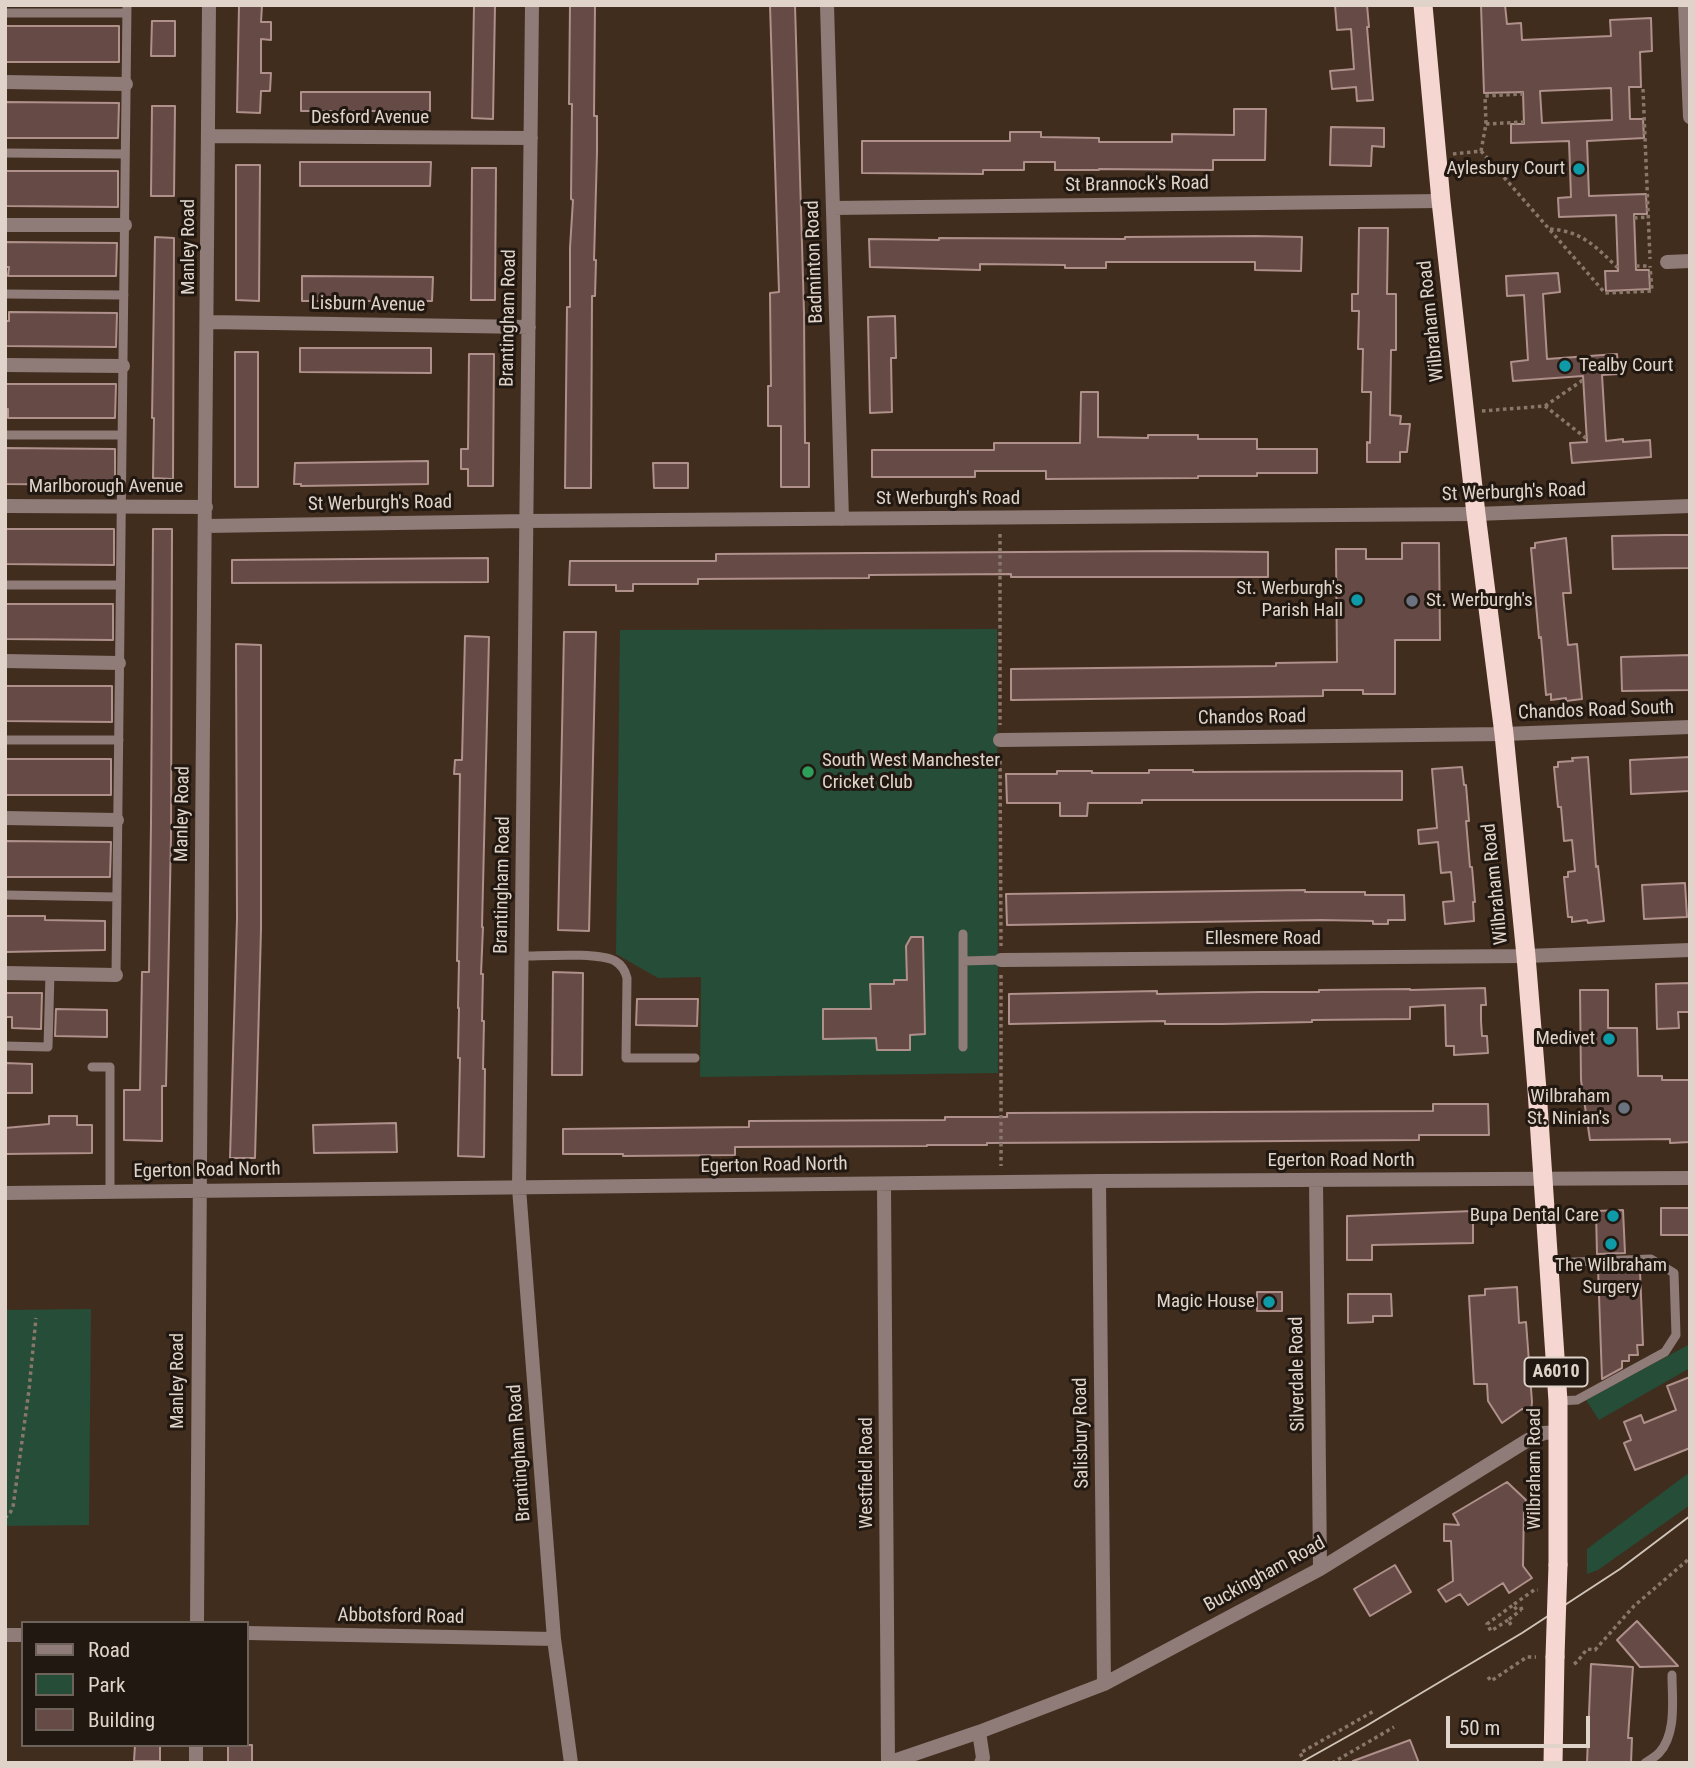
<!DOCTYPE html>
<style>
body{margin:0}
#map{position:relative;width:1695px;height:1768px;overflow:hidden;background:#412d1e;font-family:"Roboto Condensed",sans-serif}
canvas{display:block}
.frame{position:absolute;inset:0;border:7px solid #e0d4ca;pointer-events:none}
.legend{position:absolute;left:21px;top:1621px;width:228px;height:126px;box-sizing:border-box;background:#211811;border:2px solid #6d635b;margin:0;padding:9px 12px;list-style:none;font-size:21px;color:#e0d4ca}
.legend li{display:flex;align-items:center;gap:14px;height:35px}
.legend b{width:35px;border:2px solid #6d635b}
.scale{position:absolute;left:1446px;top:1716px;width:144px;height:32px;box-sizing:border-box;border:4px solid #e0d4ca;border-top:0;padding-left:9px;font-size:21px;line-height:24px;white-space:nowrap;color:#e0d4ca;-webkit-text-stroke:5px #211811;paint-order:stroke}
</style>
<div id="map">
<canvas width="1695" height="1768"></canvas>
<div class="frame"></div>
<ul class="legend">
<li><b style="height:9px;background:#8f7b77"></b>Road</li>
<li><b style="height:19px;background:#254d38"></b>Park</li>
<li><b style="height:19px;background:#654a46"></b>Building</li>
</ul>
<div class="scale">50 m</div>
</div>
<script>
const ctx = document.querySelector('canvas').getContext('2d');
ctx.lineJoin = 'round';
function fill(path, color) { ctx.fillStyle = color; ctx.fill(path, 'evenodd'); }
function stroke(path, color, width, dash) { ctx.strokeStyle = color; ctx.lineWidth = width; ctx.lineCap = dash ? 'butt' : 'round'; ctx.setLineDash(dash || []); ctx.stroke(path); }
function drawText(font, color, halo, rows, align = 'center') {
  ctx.font = font + ' "Roboto Condensed",sans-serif'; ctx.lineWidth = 6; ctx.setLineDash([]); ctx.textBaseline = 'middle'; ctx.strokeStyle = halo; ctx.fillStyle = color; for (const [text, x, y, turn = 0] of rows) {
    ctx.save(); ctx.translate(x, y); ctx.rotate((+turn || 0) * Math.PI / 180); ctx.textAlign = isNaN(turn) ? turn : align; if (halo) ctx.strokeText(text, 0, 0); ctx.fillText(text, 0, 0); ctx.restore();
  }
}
fill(new Path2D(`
 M997,629L998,1073L700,1077L701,977L658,978L616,954L620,630Z
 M91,1309L89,1525L5,1526V1310Z
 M1690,1344V1368L1599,1420L1586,1400Z
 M1690,1472V1505L1598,1570L1587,1574V1549Z`), '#254d38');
const building = new Path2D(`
 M239,5H262L261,22H271V40L261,39V73H271L270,91H261L260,113L237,112Z
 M474,5H495L493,119L472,118Z
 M570,5H595L594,116H597V152L594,260H596L595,296H592L591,488H565L567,307H570V248L573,200L571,199L572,104H569Z
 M770,5H795L804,313L805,443H809V487H781V426H768V386H771L770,293L779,292Z
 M1335,5H1367L1369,27H1367L1373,100L1357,101L1356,87L1332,89L1330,71L1354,69L1351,29L1337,30Z
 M1481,5H1505L1507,24L1521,23L1522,40L1611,36L1610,20L1651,18L1652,51L1640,52L1641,87H1629L1630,119H1643L1644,138L1587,141L1589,196L1646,194L1647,214H1634L1636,270H1649L1650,289L1606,291L1605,271H1618L1616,215L1559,217L1558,198L1571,197L1569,141L1511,143V124H1524L1523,92L1484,93ZM1611,88L1612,120L1542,123L1540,91Z
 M152,21H175V56H151Z
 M5,26H119V62H5Z
 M301,92H430V111H301Z
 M5,102L119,103L118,138H5Z
 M152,106H175L174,196H151Z
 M1234,109H1266L1265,160H1213V170L1099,169V170H1055V162H1024V170H983V174L862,173V141H1010V132H1041V137L1099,138V142H1172V134L1234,135Z
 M1331,127L1384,128V147L1372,146L1371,166L1330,165Z
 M300,162H431L430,186H300Z
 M236,165H260L259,301L236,300Z
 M472,168H496L495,300H471Z
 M5,171H118V207L5,206Z
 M1359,228H1388L1387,294H1396V350H1391L1390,415L1401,416L1400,424H1410L1407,452H1400V462H1367V442L1370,443L1371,392H1362L1363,349H1358L1359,311H1352V294H1358Z
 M1255,236L1302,237L1301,271L1255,270V262H1106V268H1065V265L980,264V270L870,267L869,239L939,240V238L1125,239V237Z
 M155,237L174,238L173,479L153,478L154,418H152Z
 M5,242L117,243L116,276H8L9,267H5Z
 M1558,273L1560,292L1543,294L1547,359L1617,354L1619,374L1602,375L1606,441L1623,439V442L1650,440L1651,457L1572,463L1570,443L1587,442L1583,376L1513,381L1511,362L1528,360L1524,295L1507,296L1506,276Z
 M302,276L433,277L432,301H302Z
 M9,312L117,313L116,347L5,346V321H9Z
 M895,316L896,358H891L892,412L870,413L868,317Z
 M300,348H431V373L300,372Z
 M235,352H258V487H235Z
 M469,354H494L493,486H468V469H461V449H468Z
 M5,384H116L115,418H8V409H5Z
 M1081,392H1098V437L1148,438V435H1198V439H1257V449H1317V473H1257V476H1198V478L1046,479V471H975V477H872V450H994V443H1080Z
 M5,448L115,449V485L5,484Z
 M428,461V484L301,486V484H294L295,463Z
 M653,463H688V488H654Z
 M5,529H114V565L5,564Z
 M153,529H172L171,836L166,1086H162V1141L124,1140V1090H140L142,972H149L151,824Z
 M1665,535H1690V568L1613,569L1612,536Z
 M1566,538L1571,593H1563L1568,645L1577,644L1582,699L1566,701V698L1551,700V694L1546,695L1541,637L1539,638L1531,548H1535V543Z
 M1402,543H1439L1440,640H1395V694H1363V690H1323V696L1011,700V669L1276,666V663L1337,662L1336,549H1366V559H1402Z
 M1177,551L1268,552V577H1011V574L869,575V578L698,579V584H633V591H616V585H569L570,561H716V554Z
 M488,558V582L232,583V560Z
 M5,604H113V640L5,639Z
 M564,632H596L589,931L558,930Z
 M465,636L489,637L482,927H483L481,974H483L482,1021H484L483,1069H485L484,1157L458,1156L460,1058H458L459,1008H458L459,961H457L460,774H454L455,760H462Z
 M236,644L261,645V929L255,1158H230L237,919Z
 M1690,655V690L1622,691L1621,657Z
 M5,686H112V722L5,721Z
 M1588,757L1596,867L1598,866L1604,921L1588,923L1587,920L1572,922V917H1568L1564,877H1568V872L1575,871L1572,840L1564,841L1561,807H1558L1554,767H1558V762L1573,761L1572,758Z
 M1690,757V791L1631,794L1630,760Z
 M5,759H111V795H5Z
 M1462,767L1464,785H1466L1469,821H1466L1470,867H1472L1475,902H1473L1474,921L1445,924L1443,902L1454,901L1451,872L1441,873L1438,842L1419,844L1418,830L1437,828L1432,769Z
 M1149,770H1193V772L1402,771V800H1142V803H1088L1087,816H1060V803H1007L1006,774H1057V771H1092V773H1149Z
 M5,841L111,842L110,877H5Z
 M1685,883L1687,917L1644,919L1642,885Z
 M1305,890V892H1365V895H1404L1405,920H1388V924H1373V921L1321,920L1007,925L1006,894Z
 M5,916H45V920L105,921V950L5,952Z
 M911,937H923L925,1034L910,1035V1050H877L876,1038L823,1039V1009H871L870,984H894V980H907L906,946Z
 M553,972L583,973L582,1075H552Z
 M1690,983V1012H1678L1679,1028L1657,1029L1656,984Z
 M1485,988L1486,1005H1481V1021L1482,1036H1487L1488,1053L1454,1055V1046H1446L1445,1005L1410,1007V1019L1312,1020V1022L1222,1024H1165V1021L1009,1024V994L1157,991V994L1261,992H1319V990L1410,989V990Z
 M1580,990H1608V1028H1637L1638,1076H1662V1080H1690V1142L1670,1143V1139L1590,1140L1581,1080Z
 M5,993H42L41,1029L12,1028V1017H5Z
 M637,999H698L697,1026L636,1025Z
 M56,1009L107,1010V1037L55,1036Z
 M5,1063L32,1064V1093H5Z
 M1433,1104H1488L1489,1135H1419V1140L1157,1142L987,1143V1145H927V1146L735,1147V1155L623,1156V1154H563V1129L749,1127V1121L945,1120V1117H1007V1113L1433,1111Z
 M49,1116H77V1125H92V1153L5,1154V1128L49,1124Z
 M396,1123L397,1152L314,1153L313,1125Z
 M1661,1208H1690V1235H1661Z
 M1623,1210L1625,1253L1597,1254L1596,1211Z
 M1473,1211V1243L1372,1245V1260H1347V1216Z
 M1626,1267V1272L1640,1271L1643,1345H1637L1638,1355H1629V1361H1622V1368L1602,1379L1598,1268Z
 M1517,1287L1519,1323L1526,1322L1532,1402L1531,1411L1522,1409L1502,1423L1488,1401L1487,1384H1474L1469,1296L1485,1295V1289Z
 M1257,1292H1282V1311H1257Z
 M1348,1294H1391L1392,1316H1373V1322L1348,1323Z
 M1690,1377V1448L1635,1470L1624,1443L1631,1440L1624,1422L1641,1415L1644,1423L1676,1410L1667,1386Z
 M1507,1482L1526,1500L1524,1504L1523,1566L1532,1578L1509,1593L1503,1583L1468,1605L1460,1594L1446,1602L1438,1590L1453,1581L1451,1541H1444V1524L1459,1525L1453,1514Z
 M1395,1565L1411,1592L1370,1616L1354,1589Z
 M1637,1621L1678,1666L1640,1667L1617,1640Z
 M1591,1664L1633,1667L1628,1738H1632L1631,1763H1587Z
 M1410,1740L1419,1763H1353V1761Z
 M135,1745H160V1761H134Z
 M228,1745H252V1763H228Z`);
fill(building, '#654a46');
stroke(building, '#af908b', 2);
stroke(new Path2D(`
 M1643,89L1650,259
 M1486,124L1524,122
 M1481,151L1605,293L1652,291L1650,266
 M1453,154L1481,151L1486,124L1485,96L1523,94
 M1634,218L1648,217
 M1550,229C1582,231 1596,247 1618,268
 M1636,266H1650
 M1545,406L1583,380
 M1482,411L1545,406L1587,439
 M1000,534V725
 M1000,754L1001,946
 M1001,975V1166
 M5,1518L10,1513L13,1507L29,1390L36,1318
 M1523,1608L1517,1610L1513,1605L1534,1590H1538
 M1508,1620L1491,1631L1487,1624L1513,1605
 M1511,1625L1508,1620L1521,1610
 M1574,1664L1577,1662L1587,1649L1595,1650L1634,1606L1690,1558
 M1488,1677L1491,1681L1527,1657H1536
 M1305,1763L1300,1753L1374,1711
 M1332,1763L1394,1727`), '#88776a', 3.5, [3.5, 3.5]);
stroke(new Path2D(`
 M5,13H127
 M5,153L125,154
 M5,294L124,295
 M5,435H122
 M5,585H120
 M5,740H119
 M5,895L117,897
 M963,934V961
 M522,956C543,956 598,952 615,961C622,965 625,970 627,978L626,1058H695
 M116,975L127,5
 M5,1046L48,1047L50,973
 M963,1047V961L1001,960
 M92,1067H110V1191
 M1549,1263L1651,1259L1674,1273L1676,1335L1665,1352L1577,1400L1558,1401
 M1645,1763C1650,1760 1655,1757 1659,1753C1677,1733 1672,1700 1672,1675`), '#8f7b77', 9);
stroke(new Path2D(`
 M532,5L519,1188L554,1639L571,1763
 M827,5L842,519
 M1685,5L1690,117
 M5,82L126,84
 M208,136L531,138
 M833,208L1441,201
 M5,225H125
 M1667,262L1690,261
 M208,322L529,327
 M5,365L123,366
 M5,506L206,507
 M206,526L527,521L1476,514
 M5,661L119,663
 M1000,740L1504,734L1690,727
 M5,818L117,820
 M1001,960L1526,956L1690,950
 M5,973L116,975
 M1316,1180L1320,1569
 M1099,1181L1104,1684
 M884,1184L888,1763L979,1732L1104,1684L1320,1569L1528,1440L1544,1433L1558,1432
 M5,1193L1099,1181L1690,1178
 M197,1623C198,1084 206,544 209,5
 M247,1633L554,1639
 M5,1635H23
 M979,1732L983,1758L981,1763
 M196,1763V1745`), '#8f7b77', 14);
stroke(new Path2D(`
 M1476,514L1690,506`), '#8f7b77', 14);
stroke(new Path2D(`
 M1423,5L1441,201L1476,514L1504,734L1526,956L1537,1090L1558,1401V1565
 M1553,1763L1555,1657`), '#f5d6d0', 19);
stroke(new Path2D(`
 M1300,1763L1366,1726L1522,1633L1620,1569L1690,1516`), '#d0c3b8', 2);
stroke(new Path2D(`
 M1555,1657L1558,1565`), '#f5d6d0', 19);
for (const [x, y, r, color] of [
 [1579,169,7,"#0f9aa8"],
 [1565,366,7,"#0f9aa8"],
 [1357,600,7,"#0f9aa8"],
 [1412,601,7,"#6b7280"],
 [808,772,7,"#2e9e5b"],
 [1609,1039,7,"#0f9aa8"],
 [1624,1108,7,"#6b7280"],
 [1613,1216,7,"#0f9aa8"],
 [1611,1244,7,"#0f9aa8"],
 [1269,1302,7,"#0f9aa8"]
]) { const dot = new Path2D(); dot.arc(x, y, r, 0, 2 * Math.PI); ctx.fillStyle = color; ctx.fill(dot); stroke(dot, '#211811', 2.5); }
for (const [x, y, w] of [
 [1556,1372,63]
]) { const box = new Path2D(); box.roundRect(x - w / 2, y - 14.5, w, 29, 5); ctx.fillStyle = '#211811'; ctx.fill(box); stroke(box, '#e0d4ca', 2); }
drawText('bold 18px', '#e0d4ca', null, [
 ["A6010",1556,1372]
]);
drawText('19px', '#e0d4ca', '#211811', [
 ["Desford Avenue",370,118],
 ["St Brannock's Road",1137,185,-1],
 ["Manley Road",189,247,-90],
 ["Badminton Road",815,262,-92],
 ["Lisburn Avenue",368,305,1],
 ["Brantingham Road",509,318,-89],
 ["Wilbraham Road",1432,321,-96],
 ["Marlborough Avenue",106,487],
 ["St Werburgh's Road",1514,493,-2],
 ["St Werburgh's Road",948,499],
 ["St Werburgh's Road",380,504,-1],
 ["Chandos Road South",1596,711,-2],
 ["Chandos Road",1252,718,-1],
 ["Manley Road",183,814,-89],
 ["Wilbraham Road",1496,884,-96],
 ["Brantingham Road",503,885,-89],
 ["Ellesmere Road",1263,939],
 ["Egerton Road North",1341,1161],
 ["Egerton Road North",774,1166,-1],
 ["Egerton Road North",207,1171,-1],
 ["Silverdale Road",1298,1374,-91],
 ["Manley Road",178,1381,-90],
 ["Salisbury Road",1082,1433,-91],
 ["Brantingham Road",520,1453,-94],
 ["Wilbraham Road",1535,1469,-90],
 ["Westfield Road",867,1473,-90],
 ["Buckingham Road",1265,1575,-29],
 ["Abbotsford Road",401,1617,1]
]);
drawText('19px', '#e0d4ca', '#211811', [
 ["Aylesbury Court",1565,169],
 ["Tealby Court",1579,366,"left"],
 ["St. Werburgh's",1343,589],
 ["Parish Hall",1343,611],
 ["St. Werburgh's",1426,601,"left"],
 ["South West Manchester",822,761,"left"],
 ["Cricket Club",822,783,"left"],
 ["Medivet",1595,1039],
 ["Wilbraham",1610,1097],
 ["St. Ninian's",1610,1119],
 ["Bupa Dental Care",1599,1216],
 ["The Wilbraham",1611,1266,"center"],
 ["Surgery",1611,1288,"center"],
 ["Magic House",1255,1302]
], 'right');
</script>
